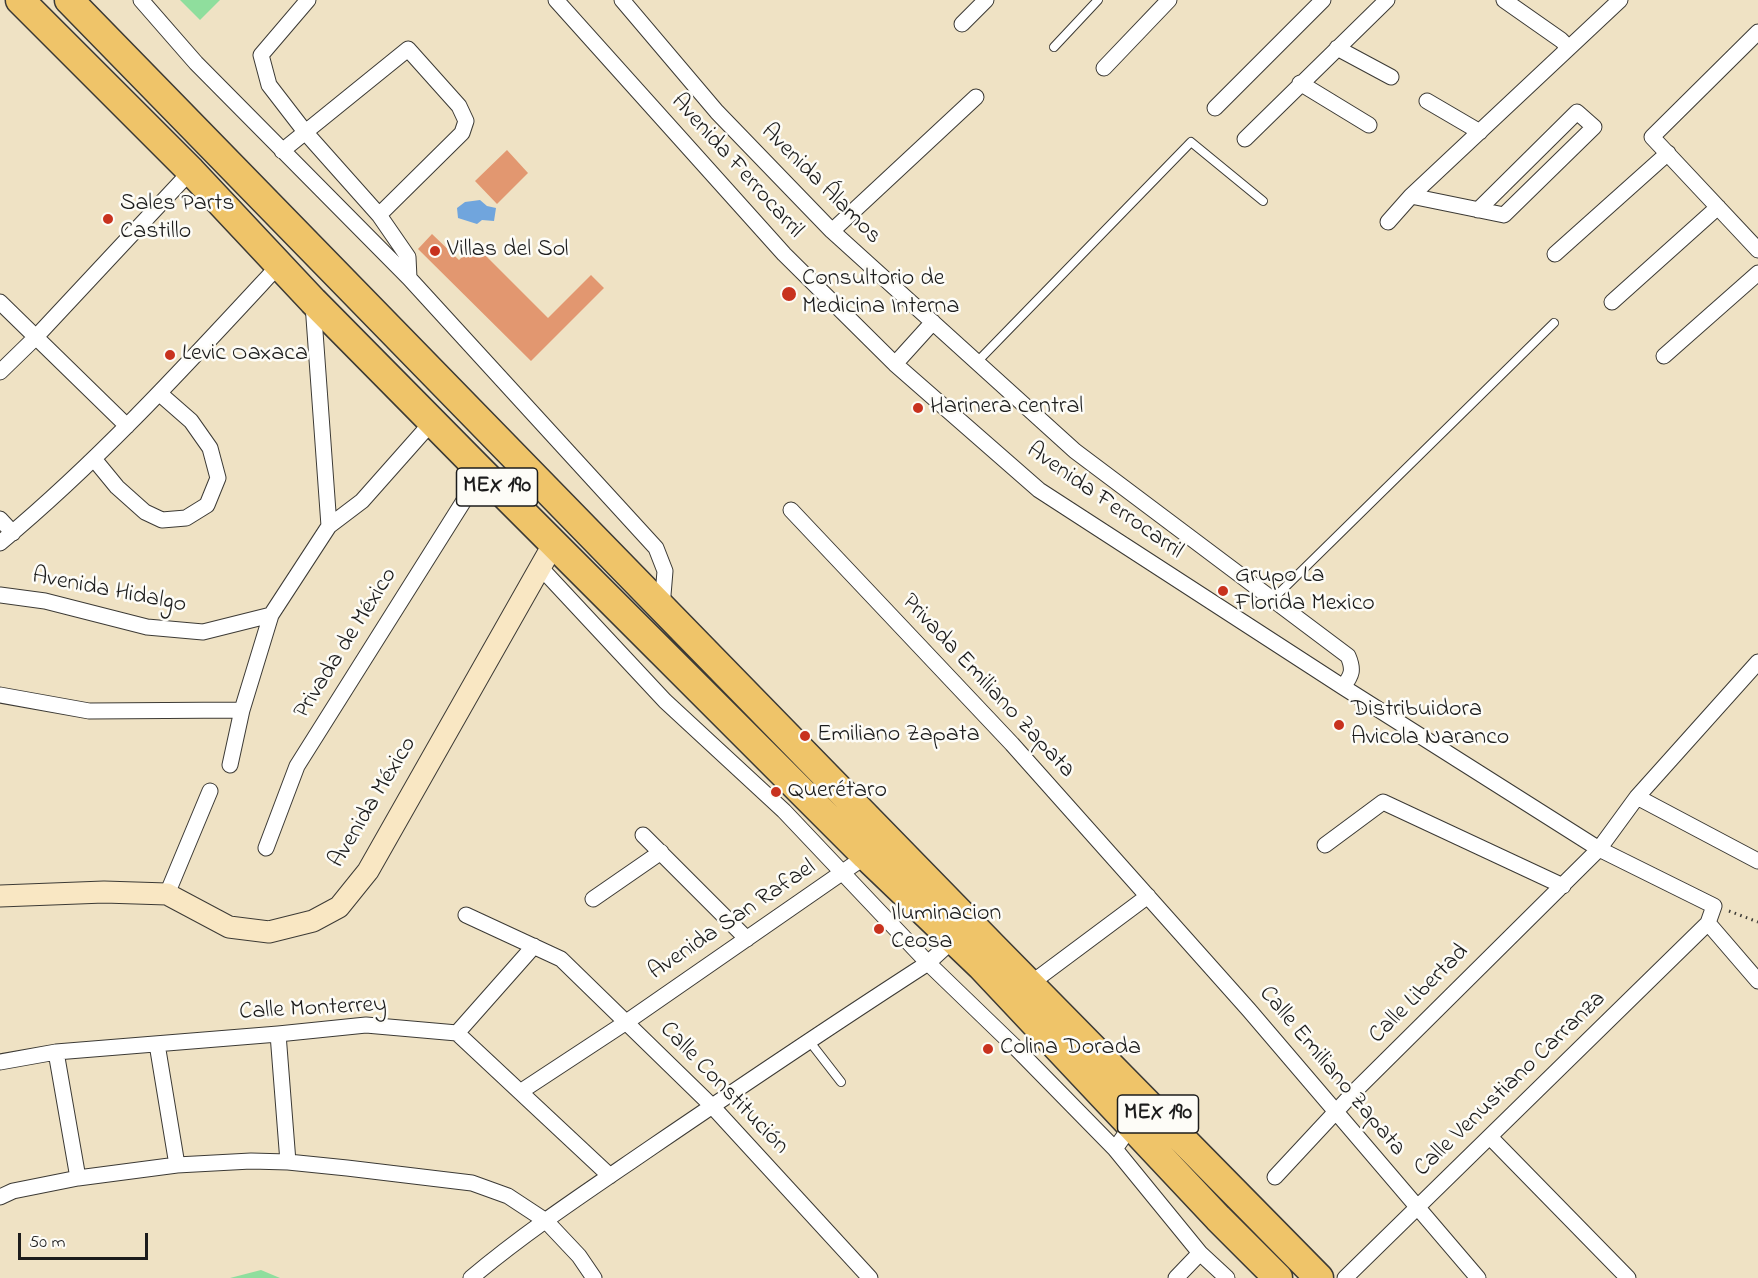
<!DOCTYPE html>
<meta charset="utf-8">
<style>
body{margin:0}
#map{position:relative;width:1758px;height:1278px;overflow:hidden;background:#efe2c4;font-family:"Indie Flower",sans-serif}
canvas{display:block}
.scale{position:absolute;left:18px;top:1233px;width:130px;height:27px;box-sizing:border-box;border:3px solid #1c1c1c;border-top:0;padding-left:8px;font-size:18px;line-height:21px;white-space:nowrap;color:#1c1c1c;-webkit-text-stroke:4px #fdfcf7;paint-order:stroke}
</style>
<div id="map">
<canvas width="1758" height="1278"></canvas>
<div class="scale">50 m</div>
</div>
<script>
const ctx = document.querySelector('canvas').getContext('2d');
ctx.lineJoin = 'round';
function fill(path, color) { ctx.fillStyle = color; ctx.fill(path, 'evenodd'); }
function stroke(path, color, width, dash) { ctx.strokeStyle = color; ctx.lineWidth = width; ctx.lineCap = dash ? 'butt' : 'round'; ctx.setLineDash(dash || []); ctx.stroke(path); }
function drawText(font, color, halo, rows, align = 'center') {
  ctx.font = font + ' "Indie Flower",sans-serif'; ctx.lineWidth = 5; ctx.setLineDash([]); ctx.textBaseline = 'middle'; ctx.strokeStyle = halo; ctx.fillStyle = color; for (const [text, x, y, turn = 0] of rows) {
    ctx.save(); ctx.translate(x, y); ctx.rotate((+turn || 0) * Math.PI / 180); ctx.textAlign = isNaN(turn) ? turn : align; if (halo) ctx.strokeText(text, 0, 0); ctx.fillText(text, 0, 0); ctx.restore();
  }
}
fill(new Path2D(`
 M180,0H220L200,20Z
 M261,1270L280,1278H229H230Z`), '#8fde9d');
fill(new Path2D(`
 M480,200L487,206L496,208L494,221L482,220L477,224L458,218L457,208L465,202Z`), '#70a5dd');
fill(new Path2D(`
 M507,150L528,173L497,204L475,181Z
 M432,234L459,260L470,249H479L548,318L591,275L604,288L531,361L418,249Z`), '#e29770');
const lane = new Path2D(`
 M1054,47L1098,0
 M977,362L1191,142L1263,201
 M1273,599L1554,323
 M810,1042L841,1082`);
const street = new Path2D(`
 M141,0L196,63L409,278L656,548L665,571L662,607
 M308,0L261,55L269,85L306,133L379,215
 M556,0L784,254L895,364L1039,490L1343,687L1599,849L1714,906L1708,923L1345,1278
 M622,0L717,112L832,231L1075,451L1348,656C1354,670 1352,675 1343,687
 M1504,0L1561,40L1569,48
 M962,24L986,0
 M1758,32L1652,137L1758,250
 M1337,48L1391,77
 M1104,68L1169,0
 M1300,83L1369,125
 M1427,101L1480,132
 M1215,108L1323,0
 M1245,139L1387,0
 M282,151L408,49L459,106L466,121L462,133L379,215L408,257L409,278
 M1411,196L1504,215L1594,127L1577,112L1478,210
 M1388,222L1411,196L1620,0
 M832,231L976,97
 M1555,254L1668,153
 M0,302L127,426
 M1612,302L1718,207
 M1664,356L1758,273
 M895,364L933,322
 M0,372L35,338L191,171
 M94,459L117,487L145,512L162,520L186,518L207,505L218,478L210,448L191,421L159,393
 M791,510L1012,744L1249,1010L1478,1278
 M0,519L13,533
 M329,526L362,501L432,422
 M0,543C101,459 190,361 280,264
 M540,567L665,701L784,811L928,963L1013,1045L1115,1149
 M0,595L45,601L147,627L203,632L271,615L329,526L313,304
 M0,695L89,711L242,710L271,615
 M230,765L242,710
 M1637,797L1758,861
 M643,835L747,939
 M1325,845L1383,802L1563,886
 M266,848L297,766L482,472
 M167,894L210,791
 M593,899L661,852
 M466,915L561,959L712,1106L870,1278
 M1708,923L1758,981
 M1030,984L1148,896
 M457,1033L534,946
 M278,1034L288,1162
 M157,1044L177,1165
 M56,1052L78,1178
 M0,1062L56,1052L278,1034L366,1025L457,1033L610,1176
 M520,1092L625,1023L866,856
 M1131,1126L1115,1149L1200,1253L1227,1278
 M1490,1137L1628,1278
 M1275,1177L1356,1090L1599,849L1637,797L1758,662
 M0,1197L13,1191L78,1178L177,1165L251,1161L288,1162L347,1168L472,1183L508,1196L546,1221L579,1256L594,1278
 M471,1278C528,1230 591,1189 652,1147C743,1085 835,1023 928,963L953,940
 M1176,1278L1200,1253`);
const secondary = new Path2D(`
 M0,896L104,892L167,894L229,927L269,932L313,921L339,907L368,871L554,543`);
const highway = new Path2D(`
 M20,0L191,171L313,301L482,472L866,856L981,966L1218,1218L1278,1278
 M69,0L996,950L1319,1278`);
stroke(lane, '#3c3a35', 10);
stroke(street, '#3c3a35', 17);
stroke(secondary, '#3c3a35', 23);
stroke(highway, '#3c3a35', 31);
stroke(new Path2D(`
 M1729,911L1758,922`), '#3c3a35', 3, [1.5, 4.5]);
stroke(lane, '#fff', 8);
stroke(street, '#fff', 15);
stroke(secondary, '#f9e7c3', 21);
stroke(highway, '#efc469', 28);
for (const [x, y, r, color] of [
 [108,219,6,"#c8321e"],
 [435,251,6,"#c8321e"],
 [789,294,8,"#c8321e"],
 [170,355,6,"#c8321e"],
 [918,408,6,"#c8321e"],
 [1223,591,6,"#c8321e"],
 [1339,725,6,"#c8321e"],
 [805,736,6,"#c8321e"],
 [776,792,6,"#c8321e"],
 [879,929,6,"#c8321e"],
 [988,1049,6,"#c8321e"]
]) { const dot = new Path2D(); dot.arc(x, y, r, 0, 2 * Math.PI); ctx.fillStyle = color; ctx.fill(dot); stroke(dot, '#fdfcf7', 2); }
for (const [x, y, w] of [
 [497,487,81],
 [1158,1114,81]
]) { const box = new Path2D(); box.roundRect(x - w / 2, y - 19, w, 38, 4.5); ctx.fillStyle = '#fdfcf7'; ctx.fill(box); stroke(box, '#1c1c1c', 1.5); }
drawText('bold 22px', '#1c1c1c', null, [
 ["MEX 190",497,487],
 ["MEX 190",1158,1114]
]);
drawText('24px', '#1c1c1c', '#fdfcf7', [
 ["Avenida Ferrocarril",736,167,48],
 ["Avenida Álamos",820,185,45],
 ["Avenida Ferrocarril",1104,502,35],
 ["Avenida Hidalgo",109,592,11],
 ["Privada de México",347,644,-58],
 ["Privada Emiliano Zapata",987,687,47],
 ["Avenida México",374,803,-59],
 ["Avenida San Rafael",733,921,-34],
 ["Calle Libertad",1420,995,-45],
 ["Calle Monterrey",313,1010,-3],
 ["Calle Emiliano Zapata",1331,1072,50],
 ["Calle Venustiano Carranza",1511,1085,-44],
 ["Calle Constitución",723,1089,46]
]);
drawText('24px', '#1c1c1c', '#fdfcf7', [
 ["Sales Parts",120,205],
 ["Castillo",120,233],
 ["Villas del Sol",447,251],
 ["Consultorio de",802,280],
 ["Medicina Interna",802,308],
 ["Levic Oaxaca",182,355],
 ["Harinera central",930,408],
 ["Grupo La",1235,577],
 ["Florida Mexico",1235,605],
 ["Distribuidora",1351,711],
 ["Avicola Naranco",1351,739],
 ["Emiliano Zapata",817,736],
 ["Querétaro",788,792],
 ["Iluminacion",891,915],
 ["Ceosa",891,943],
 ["Colina Dorada",1000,1049]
], 'left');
</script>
